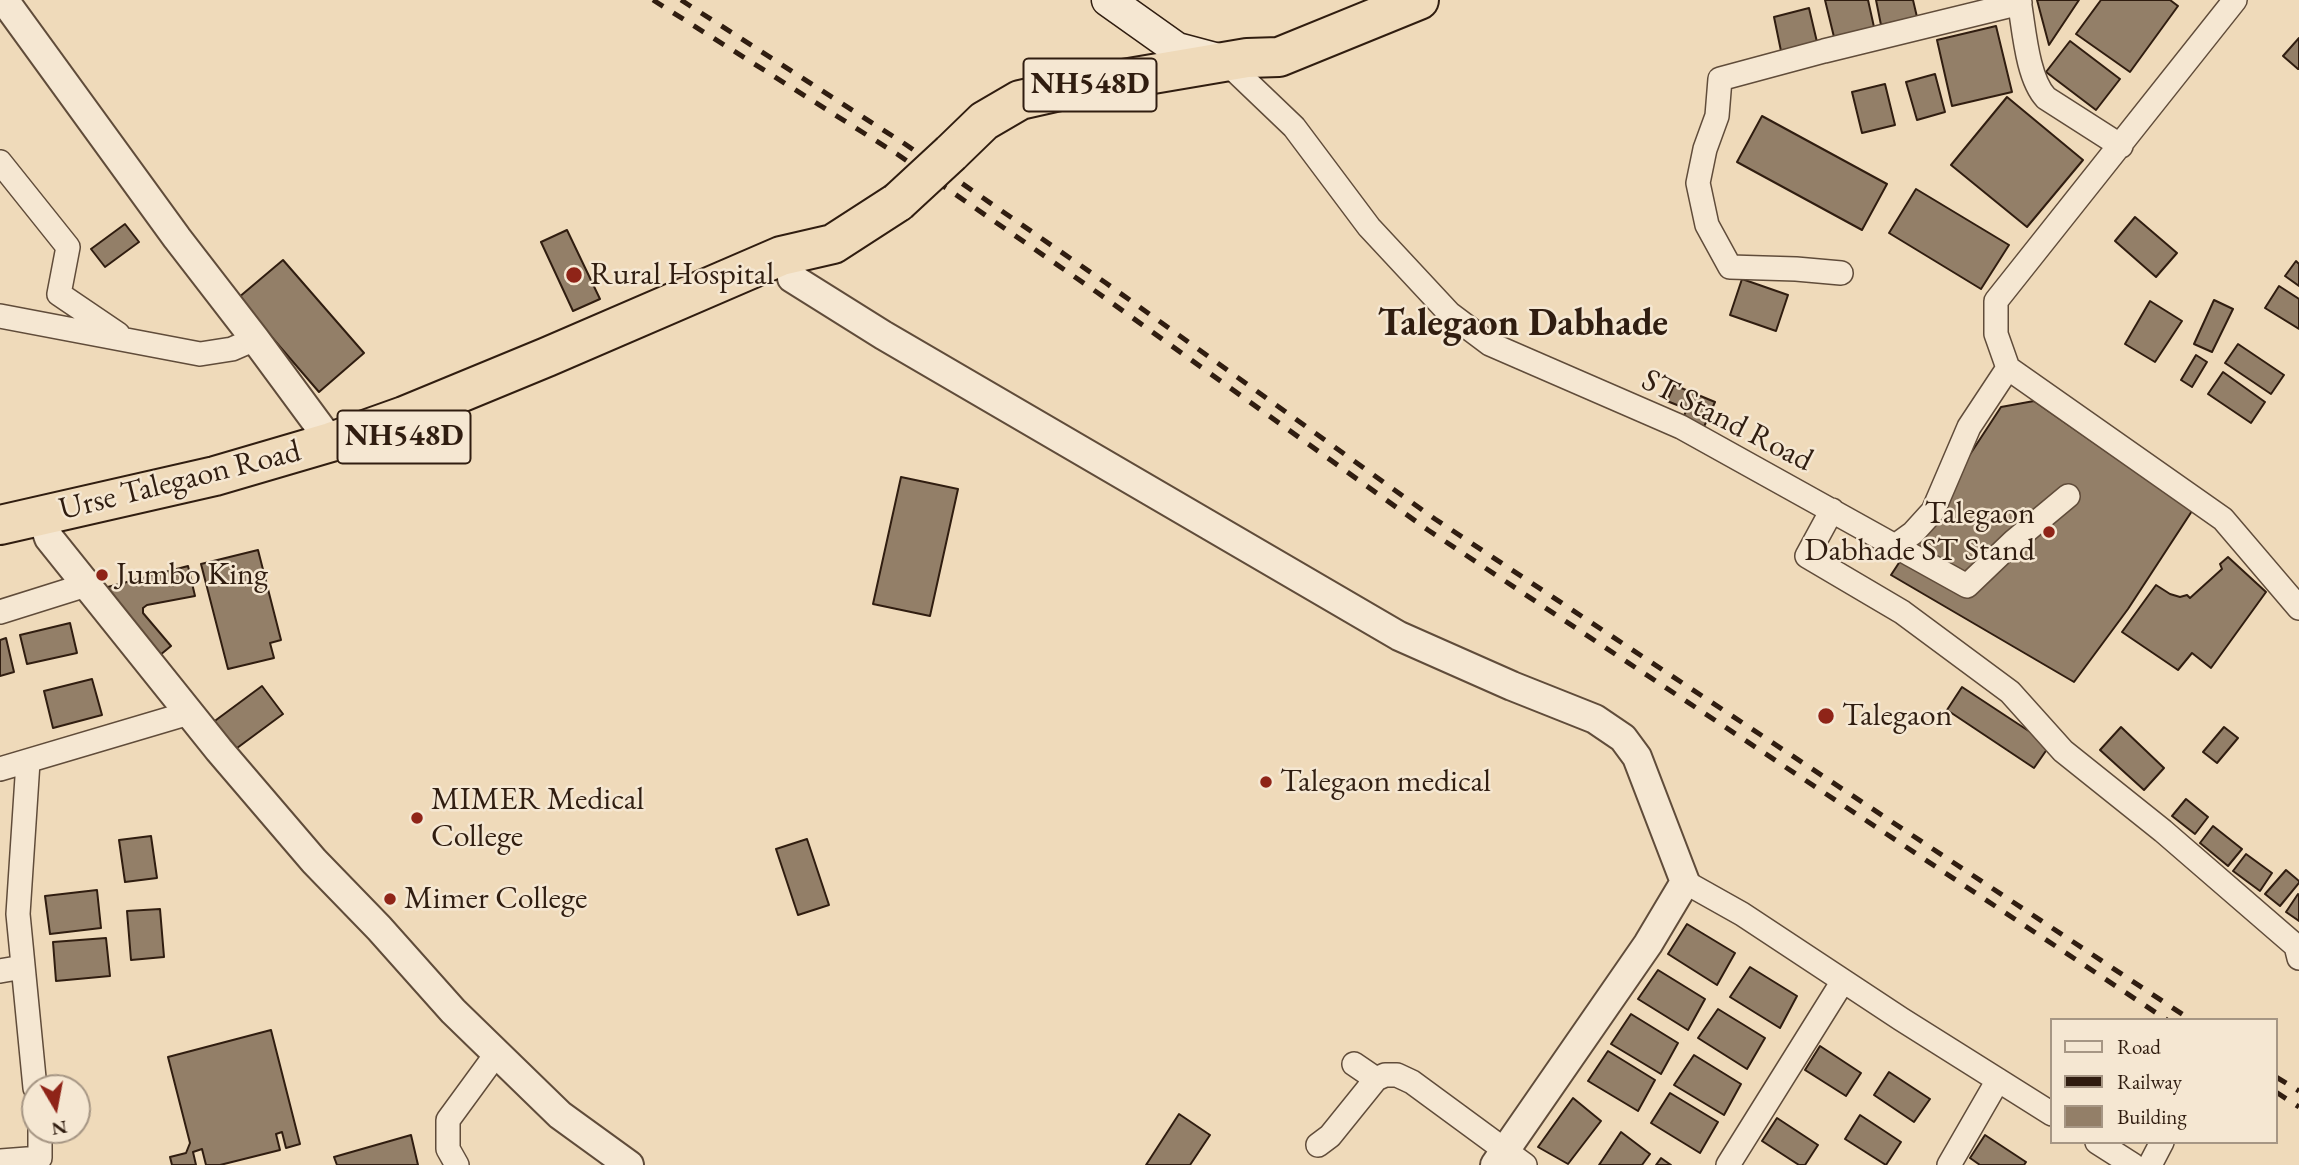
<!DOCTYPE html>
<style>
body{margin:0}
#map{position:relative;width:2299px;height:1165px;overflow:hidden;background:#efdaba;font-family:"EB Garamond",serif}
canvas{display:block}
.legend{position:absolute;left:2050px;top:1018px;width:228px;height:126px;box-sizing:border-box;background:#f5e7d2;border:2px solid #a69684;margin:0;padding:9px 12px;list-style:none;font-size:21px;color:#301d10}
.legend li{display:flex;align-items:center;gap:14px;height:35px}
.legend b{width:35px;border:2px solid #a69684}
.north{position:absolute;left:21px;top:1074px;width:70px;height:70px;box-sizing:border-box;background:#f5e7d2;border:2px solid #a69684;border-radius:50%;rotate:170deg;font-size:19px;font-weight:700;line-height:28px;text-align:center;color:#301d10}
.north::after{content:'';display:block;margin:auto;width:24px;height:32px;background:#8f2418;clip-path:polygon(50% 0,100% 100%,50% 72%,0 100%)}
</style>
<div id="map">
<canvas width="2299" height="1165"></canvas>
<ul class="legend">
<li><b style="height:9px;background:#f5e7d2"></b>Road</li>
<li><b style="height:9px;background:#301d10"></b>Railway</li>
<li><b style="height:19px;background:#937f68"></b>Building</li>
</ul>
<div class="north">N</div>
</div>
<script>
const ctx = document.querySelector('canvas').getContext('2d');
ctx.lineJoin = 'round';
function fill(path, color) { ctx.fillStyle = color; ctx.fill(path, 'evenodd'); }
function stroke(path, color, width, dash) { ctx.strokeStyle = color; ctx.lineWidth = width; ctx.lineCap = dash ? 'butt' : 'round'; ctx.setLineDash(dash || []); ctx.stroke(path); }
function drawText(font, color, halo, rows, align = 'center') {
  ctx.font = font + ' "EB Garamond",serif'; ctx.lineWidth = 5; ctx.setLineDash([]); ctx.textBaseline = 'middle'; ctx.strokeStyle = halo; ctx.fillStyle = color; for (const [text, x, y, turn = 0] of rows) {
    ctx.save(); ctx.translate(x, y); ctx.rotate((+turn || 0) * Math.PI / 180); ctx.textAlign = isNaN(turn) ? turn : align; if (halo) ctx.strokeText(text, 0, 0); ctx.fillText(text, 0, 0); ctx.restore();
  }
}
const building = new Path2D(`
 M1825,0H1868L1874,27L1834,37Z
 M1876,0H1913L1917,17L1881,25Z
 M2037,0H2079L2049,45Z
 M2101,0H2170L2178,6L2130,72L2076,34Z
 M1809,8L1817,42L1781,51L1774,17Z
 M1996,26L2012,92L1952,106L1937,40Z
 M2299,38V69H2298L2283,56Z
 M2070,41L2120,79L2096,110L2046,72Z
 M1935,74L1945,112L1917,120L1906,82Z
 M1885,84L1895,125L1862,133L1852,92Z
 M2007,97L2083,160L2027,227L1951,165Z
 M1762,116L1887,184L1862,230L1737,162Z
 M1916,189L2009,245L1981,289L1889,233Z
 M2135,217L2177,253L2156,277L2115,241Z
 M125,224L139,242L105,267L91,249Z
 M567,230L600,299L573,311L541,242Z
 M283,260L364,353L319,392L238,298Z
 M2296,261L2299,264V286L2285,276Z
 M1742,279L1788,295L1776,331L1730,315Z
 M2279,286L2299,299V329L2265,308Z
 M2214,300L2233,309L2212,352L2194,344Z
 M2150,301L2182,321L2155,362L2125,344Z
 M2238,344L2284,375L2271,394L2225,363Z
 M2196,355L2207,362L2192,387L2181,380Z
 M2223,372L2265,402L2251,423L2208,394Z
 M1674,385L1715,402L1703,429L1682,420L1687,409L1667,401Z
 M2034,401L2192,511L2128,609L2074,682L1891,575L2001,407Z
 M901,477L958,489L930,616L873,604Z
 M258,550L281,640L270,643L274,658L228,669L201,564Z
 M2228,557L2266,592L2211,668L2192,653L2178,670L2122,632L2156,585L2170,594L2180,597L2187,595L2190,598L2222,569L2220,564Z
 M188,566L195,596L147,605L143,608V613L171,646L154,660L104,588Z
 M70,623L77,653L27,664L20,635Z
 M6,638L14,672L0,676V640Z
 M92,679L102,715L53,728L44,691Z
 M262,686L283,714L233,751L212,723Z
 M1962,687L2050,745L2034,768L1947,710Z
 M2121,727L2164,768L2144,790L2100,750Z
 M2224,727L2238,738L2217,763L2203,752Z
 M2186,799L2208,817L2195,834L2172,816Z
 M2213,826L2242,849L2228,866L2200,843Z
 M151,836L157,878L125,882L119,840Z
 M807,839L829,905L798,915L776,849Z
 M2246,854L2272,873L2260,891L2233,871Z
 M2286,870L2299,881V883L2280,906L2265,894Z
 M97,890L101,928L50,934L45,896Z
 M2298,894L2299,895V921L2286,912Z
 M160,909L164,957L131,960L127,911Z
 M1687,924L1735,953L1717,985L1668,954Z
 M106,938L110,976L56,981L53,942Z
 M1750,967L1797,996L1780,1028L1730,997Z
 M1658,970L1705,999L1688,1030L1638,999Z
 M1718,1009L1765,1038L1747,1069L1698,1038Z
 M1631,1014L1678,1043L1661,1074L1611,1044Z
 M271,1030L300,1144L286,1148L282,1132L276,1134L280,1150L220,1165H206L202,1149L193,1152L196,1165H172L170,1157L186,1153L190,1143L168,1057Z
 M1820,1046L1861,1073L1846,1096L1805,1070Z
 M1608,1051L1655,1080L1638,1111L1588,1081Z
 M1694,1055L1741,1084L1724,1115L1674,1085Z
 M1889,1072L1930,1099L1914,1122L1874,1095Z
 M1670,1093L1718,1122L1700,1153L1651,1123Z
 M1573,1098L1601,1121L1568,1164L1538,1147Z
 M1179,1114L1210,1135L1190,1165H1146Z
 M1860,1115L1901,1142L1886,1165L1845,1139Z
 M1777,1118L1818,1145L1805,1165H1799L1762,1141Z
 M1621,1132L1650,1154L1642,1165H1599Z
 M411,1135L418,1165H337L334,1157Z
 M1985,1135L2026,1162L2024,1165H1980L1970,1158Z
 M1661,1158L1671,1165H1656Z`);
fill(building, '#937f68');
stroke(building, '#301d10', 2);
const minor = new Path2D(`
 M2019,0C2024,28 2027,78 2046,98L2121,146
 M1226,62L1294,127L1369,227L1450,314L1490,344L1681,427L1967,586L2014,541L2068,496
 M0,162L68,247L59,294L118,334
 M1841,273L1796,269L1730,267L1707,225L1698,183L1705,149L1717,116L1720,79L1824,51L2020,3
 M0,316L200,354L232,349L255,339
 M2008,368L2223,519L2299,608
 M1832,510L1807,556L1902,612L2010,692L2063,751L2163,831L2296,946L2299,958
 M1895,546L1913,533L1933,511L1969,427L2008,368L1996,334V301L2235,0
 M0,612L86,585
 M28,762L18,914L35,1088
 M0,769L189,713
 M1685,882L1742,914L1901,1019L2052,1114
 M0,971L23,967
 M1354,1064L1376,1079
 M2097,1142L2133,1165
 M1318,1145L1330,1136L1376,1079L1385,1075H1397L1412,1082L1525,1165
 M0,1161L40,1158V1130
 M457,1165L448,1149V1120L497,1053
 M1728,1165L1843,981
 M1949,1165L1998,1080
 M2150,1165L2162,1142`);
const tertiary = new Path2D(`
 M4,0L177,238L255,339L331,442
 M792,278L883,335L1399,636L1512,686L1595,719L1623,738L1637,757L1685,882L1648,944L1495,1165
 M41,515L49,538L219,750L314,861L379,928L453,1011L560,1115L629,1165`);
const secondary = new Path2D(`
 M1108,0L1177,49L1222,61`);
const trunk = new Path2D(`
 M951,153L984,121L1020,100L1082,86L1247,58L1279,57L1419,0
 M0,525L215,476L331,442L404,416L547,357L781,256L833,244L898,202`);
stroke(minor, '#604c3a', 26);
stroke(tertiary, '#604c3a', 32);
stroke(secondary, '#301d10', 35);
stroke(trunk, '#301d10', 42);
stroke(minor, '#f5e7d2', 23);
stroke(tertiary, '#f5e7d2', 28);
stroke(secondary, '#f5e7d2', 32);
stroke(trunk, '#efdaba', 38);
stroke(new Path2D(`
 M653,0L897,154L1098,293L1428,530L2167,1020
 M681,0L905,144L1106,283L1435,519L2191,1020
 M2276,1077L2299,1091
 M2276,1092L2299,1107`), '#301d10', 5, [12, 12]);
const trunkBridge = new Path2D(`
 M898,202L951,153`);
stroke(trunkBridge, '#301d10', 42, []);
stroke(trunkBridge, '#efdaba', 38);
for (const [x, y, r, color] of [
 [574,275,9,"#8f2418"],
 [2049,532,7,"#8f2418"],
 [102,575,7,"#8f2418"],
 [1826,716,9,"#8f2418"],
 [1266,782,7,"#8f2418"],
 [417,818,7,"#8f2418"],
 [390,899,7,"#8f2418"]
]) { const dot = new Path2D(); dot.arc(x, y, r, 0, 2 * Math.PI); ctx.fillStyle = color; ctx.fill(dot); stroke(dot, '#f5e7d2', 2.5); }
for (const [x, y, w] of [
 [1090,85,133],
 [404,437,133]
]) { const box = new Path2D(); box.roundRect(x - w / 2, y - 26.5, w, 53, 5); ctx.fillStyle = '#f5e7d2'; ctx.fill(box); stroke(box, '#301d10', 2); }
drawText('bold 30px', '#301d10', null, [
 ["NH548D",1090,85],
 ["NH548D",404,437]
]);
drawText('32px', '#301d10', '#f5e7d2', [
 ["Rural Hospital",590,275],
 ["Talegaon",2035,514,"right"],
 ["Dabhade ST Stand",2035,551,"right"],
 ["Jumbo King",116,575],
 ["Talegaon",1842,716],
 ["Talegaon medical",1280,782],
 ["MIMER Medical",431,800],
 ["College",431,837],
 ["Mimer College",404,899]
], 'left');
drawText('32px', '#301d10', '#f5e7d2', [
 ["ST Stand Road",1727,421,27],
 ["Urse Talegaon Road",180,481,-14]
]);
drawText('bold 38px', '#301d10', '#f5e7d2', [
 ["Talegaon Dabhade",1523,325]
]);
</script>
